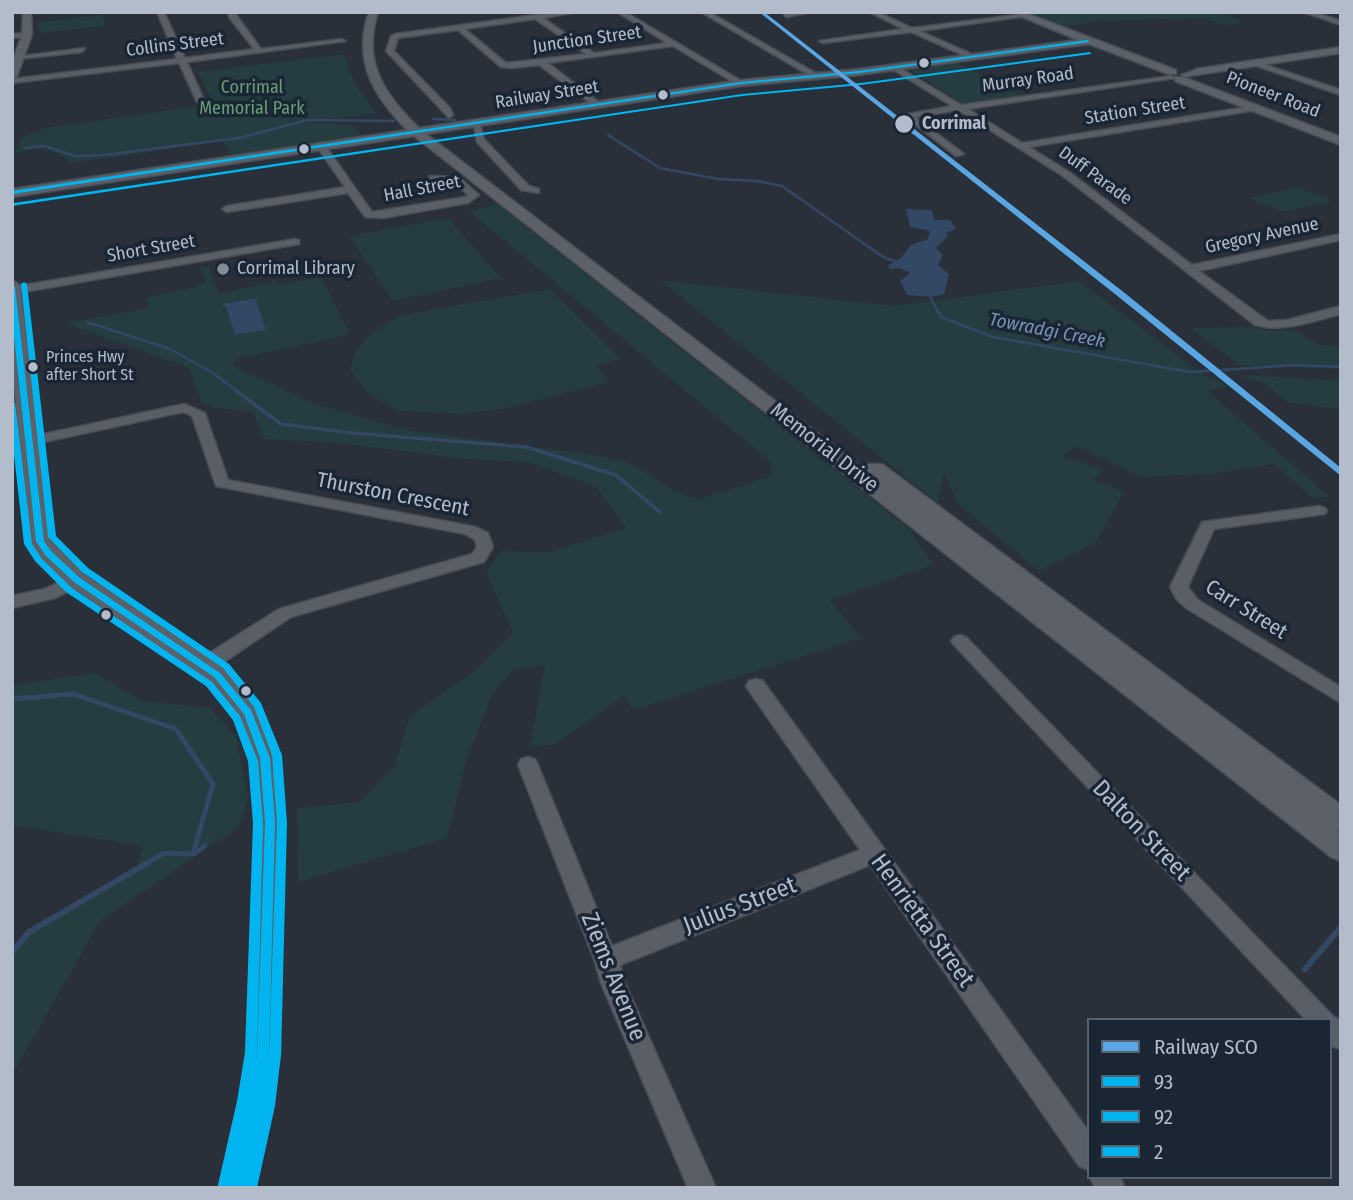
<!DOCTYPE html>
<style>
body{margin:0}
#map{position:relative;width:1353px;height:1200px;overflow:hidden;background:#293039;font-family:"Fira Sans Condensed",sans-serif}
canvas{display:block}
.frame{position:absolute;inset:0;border:14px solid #b2bccb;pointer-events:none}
.legend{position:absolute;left:1087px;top:1018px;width:245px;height:161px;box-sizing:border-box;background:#1b2635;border:2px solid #576271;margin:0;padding:9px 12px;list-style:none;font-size:21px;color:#b2bccb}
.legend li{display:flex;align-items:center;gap:14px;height:35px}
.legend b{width:35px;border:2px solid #576271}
</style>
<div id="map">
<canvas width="1353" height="1200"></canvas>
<div class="frame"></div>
<ul class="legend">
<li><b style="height:9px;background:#5aa6e3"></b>Railway SCO</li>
<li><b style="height:9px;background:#00b5ef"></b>93</li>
<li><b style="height:9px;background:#00b5ef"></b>92</li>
<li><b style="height:9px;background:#00b5ef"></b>2</li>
</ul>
</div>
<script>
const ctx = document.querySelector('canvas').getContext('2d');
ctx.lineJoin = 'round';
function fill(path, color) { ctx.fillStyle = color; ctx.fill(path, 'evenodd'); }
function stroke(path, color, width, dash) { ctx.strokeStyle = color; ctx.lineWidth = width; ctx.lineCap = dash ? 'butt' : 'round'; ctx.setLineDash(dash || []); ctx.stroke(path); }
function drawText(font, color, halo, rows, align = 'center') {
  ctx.font = font + ' "Fira Sans Condensed",sans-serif'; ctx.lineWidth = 7; ctx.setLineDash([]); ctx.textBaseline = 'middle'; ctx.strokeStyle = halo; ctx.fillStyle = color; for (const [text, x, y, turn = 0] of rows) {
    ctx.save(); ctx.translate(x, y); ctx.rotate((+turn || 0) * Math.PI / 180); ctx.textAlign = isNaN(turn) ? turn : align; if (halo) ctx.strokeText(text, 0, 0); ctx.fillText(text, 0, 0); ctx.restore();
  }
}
fill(new Path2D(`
 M1024,12H1249L1226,16L1244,22L1225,25L1207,20L1212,18L1100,21L1061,27Z
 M103,15L105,26L39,33L38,22Z
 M344,54L355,84L377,114L290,122L353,125L364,138L233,158L222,139L157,149L153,152L69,163L68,159L45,148L16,152L22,137L46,128L214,104L198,72Z
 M956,62L1023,96L963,104L907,68Z
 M1298,187L1332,201L1283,212L1249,198Z
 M497,204L909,529L933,565L830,600L861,638L633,710L624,696L553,745L530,746L545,665L513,670L491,696L465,765L447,838L298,882L297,808L360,802L394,767L410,716L476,670L513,633L486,572L502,551L549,552L626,528L596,487L529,462L463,459L341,443L264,439L253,412L215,408L201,401L189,368L65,323L149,308L146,297L197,287V285L206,282L199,265L209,268L219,294L276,281L278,285L321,277L349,331L344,336L235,359L233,366L312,403L407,430L594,455L633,464L673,490L698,500L771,476V462L469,211Z
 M448,218L501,278L393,301L349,236Z
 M660,280L894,306L1079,281L1204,375L1229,386L1207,391L1330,497L1313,498L1274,464L1212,474L1140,477L1077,446L1062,456L1103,470L1094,480L1124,492L1096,542L1039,571L958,504L944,472L938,503Z
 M550,289L621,359L596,365L609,382L502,409L463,414L398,411L368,393L350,370C356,339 376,329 402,315Z
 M1253,327L1272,331L1292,329L1320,345L1341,346V369L1239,365L1191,328Z
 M1243,375L1329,380L1341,377V409L1289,403L1262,382L1250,381Z
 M95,673L143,701L210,708L236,737L248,796L239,827L100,921L12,1075V952L29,932L137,869L143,846L12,825V685Z`), '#253c40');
fill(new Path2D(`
 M906,209L932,210L934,220H950L956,229L946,233L948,236L936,248L943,255L938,265L949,274L944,294L931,297L907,295L900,281L910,273L900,268L890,269L888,265L900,259L911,245L928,239L930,231L910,227Z
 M258,298L256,301L266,330L235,335L226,307L222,304Z`), '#334865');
stroke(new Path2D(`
 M433,119L455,120
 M608,135L660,168L718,179L757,181L782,186L883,257L901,263
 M24,148L44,146L75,156L105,155L239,138L308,120L394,121
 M928,293L941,317L993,337L1190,372L1297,365L1341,367
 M87,322L170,349L213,373L238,392`), '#334865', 2.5);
stroke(new Path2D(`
 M235,390L281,424L352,433L526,447L616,475L660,512`), '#334865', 3.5);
stroke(new Path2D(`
 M12,699L73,694L176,729L213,784L193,854
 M146,864L164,853L193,854L205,846`), '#334865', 5);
stroke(new Path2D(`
 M12,952L29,932L149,862
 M1305,969L1341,927`), '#334865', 6);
const minor = new Path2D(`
 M157,12H164L185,58L254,49L229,17L228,12H234L261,49L342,39L346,41L187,62L205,102L201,105L197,102L179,63L12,83V79L177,59Z
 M557,12H577L543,18L594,53L667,43L617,12H625L745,83L738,85L673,46L548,63L600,103L597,108L539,65L512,68L501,67L458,30L398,38L394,51L450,108L453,115L449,118L386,51L391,36L395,34ZM535,19L586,54L506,63L465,29Z
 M701,12H709L819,75L812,77Z
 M792,12H811L787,17L784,15Z
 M869,12H878L912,28L1024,14L1027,16L920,31L974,55L971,59L911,32L823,43L819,41L903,29Z
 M1303,12H1314L1341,21V25Z
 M30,33V37L12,38V34Z
 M85,48L82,52L19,59L15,57Z
 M1254,61L1341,90V95L1254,65Z
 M895,65L961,105L1171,76L1175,78L968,109L1022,143L1259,105L1256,110L1029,147L1069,172L1192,265L1341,234V240L1199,271L1268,321L1287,320L1341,306V314C1312,321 1284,333 1255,325L1063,176L958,110L915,117L964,154L956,156L903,115L952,106L892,69Z
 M1196,70L1199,74L1185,77L1181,75Z
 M473,121H479L484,139L529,186L539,189V193L521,190L477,142Z
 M322,144L325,145L372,212L465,197L468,195L453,181H429V177L432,176L459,177L479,195L468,203L383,218L365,217L348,193L227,212L222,209L227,206L345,187L317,147Z
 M295,239L299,240V244L12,294L13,287Z
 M184,404L205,413L228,480L476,527L488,533L493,547L484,562L291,617L212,670H198L196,665L198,660L279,609L472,554L477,547L475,540L465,534L216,486L192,416L183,412L30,445L23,441L30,437Z
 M1319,506L1325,508L1327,511L1325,514L1214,529L1188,587L1198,600L1341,687V703L1186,608L1177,600L1170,587L1202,522Z
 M77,574L83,576L86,580L83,584L55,598L12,608V596L44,589Z
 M960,635L966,637L1334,1017L1341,1020V1050L1330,1045V1020H1306L954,645L951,641L954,637Z
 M756,679L763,681L1089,1132V1170L1079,1166L870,865L620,965L625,983L716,1188H688L601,983L594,959L518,765L521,759L528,757L535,759L538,765L612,946L860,850L749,691L746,686L749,681Z
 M1090,1177H1120L1125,1188H1095Z`);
const major = new Path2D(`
 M23,12H31L32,35L17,76L12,79V62L22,35Z
 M369,12H378C362,62 384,94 419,128L741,80L859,69L1078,40L1010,12H1023L1176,70V74H1168L1089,44L859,75L741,86L426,134L867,471L865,468L868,464H882L1341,805V831L1337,830L1341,833V861L1331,857L414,136L12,197V189L407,130C373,96 352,60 369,12Z
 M1341,47V53L1196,75L1191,72L1196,69Z
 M1175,77H1183L1341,137V145L1175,81Z
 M12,280L20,285L51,541L85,575L226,669L257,706L278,758L284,823L280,1054L273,1103L255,1188H219L239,1103L246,1054L256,823L252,758L237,717L208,681L69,585L40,558L29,541L12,366Z`);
stroke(minor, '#474c54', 3);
stroke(major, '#464c56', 3);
fill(minor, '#595e67');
fill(major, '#5c6169');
fill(new Path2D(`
 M1088,40L1089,42L859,73L741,84L12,194V191L741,82L859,71Z
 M12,285L15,287L44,541L51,551L80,578L220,673L251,710L270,758L275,823L269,1054L263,1103L244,1188H230L249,1103L257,1054L265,823L260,758L244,714L214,677L74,582L45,555L36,541L12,317Z`), '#00b5ef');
fill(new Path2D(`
 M1090,52L1091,54L861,85L742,96L12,206V204L14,203L742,94L861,83Z
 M12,401L15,403L32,544L42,559L72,588L212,682L240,716L258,761L263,823L257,1053L251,1101L231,1188H219L218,1185L237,1101L245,1053L253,823L248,761L233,720L206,686L66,592L35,561L24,544L12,437Z`), '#00b5ef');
fill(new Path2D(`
 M24,282L27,284L56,536L88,568L229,664L261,703L282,755L287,823L281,1054L275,1106L257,1188H243L261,1106L269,1054L277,823L272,755L254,707L223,668L82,572L48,537L21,284Z`), '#00b5ef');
fill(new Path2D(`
 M759,12H764L1126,294L1341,468V476L1120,298Z`), '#5aa6e3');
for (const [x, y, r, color] of [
 [924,63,6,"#b2bccb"],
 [663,95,6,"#b2bccb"],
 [904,124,10,"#b2bccb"],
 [304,149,6,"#b2bccb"],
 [223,269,7,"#828b98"],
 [33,367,6,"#b2bccb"],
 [106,615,6,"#b2bccb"],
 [246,691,6,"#b2bccb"]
]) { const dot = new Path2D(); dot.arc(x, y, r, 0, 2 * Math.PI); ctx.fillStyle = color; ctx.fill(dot); stroke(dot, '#1b2635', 2.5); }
drawText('16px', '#b2bccb', '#1b2635', [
 ["Princes Hwy",46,358],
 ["after Short St",46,376]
], 'left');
drawText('18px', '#b2bccb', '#1b2635', [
 ["Junction Street",587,40,-8],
 ["Collins Street",175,45,-7],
 ["Murray Road",1028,80,-8],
 ["Railway Street",547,95,-9],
 ["Pioneer Road",1273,95,21],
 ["Station Street",1135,111,-9],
 ["Duff Parade",1095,176,36],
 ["Hall Street",422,189,-11],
 ["Gregory Avenue",1262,236,-12],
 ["Short Street",151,249,-10]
]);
drawText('18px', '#679e73', '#1b2635', [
 ["Corrimal",252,88],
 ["Memorial Park",252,109]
]);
drawText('bold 18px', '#b2bccb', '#1b2635', [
 ["Corrimal",922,124]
], 'left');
drawText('18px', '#b2bccb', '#1b2635', [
 ["Corrimal Library",237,269]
], 'left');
drawText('italic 19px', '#7792b5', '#1b2635', [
 ["Towradgi Creek",1047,331,11]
]);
drawText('21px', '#b2bccb', '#1b2635', [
 ["Memorial Drive",824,448,38],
 ["Thurston Crescent",393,495,11],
 ["Carr Street",1246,610,32]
]);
drawText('24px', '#b2bccb', '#1b2635', [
 ["Dalton Street",1141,831,46],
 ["Julius Street",740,906,-21],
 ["Henrietta Street",922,921,54],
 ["Ziems Avenue",613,977,68]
]);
</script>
